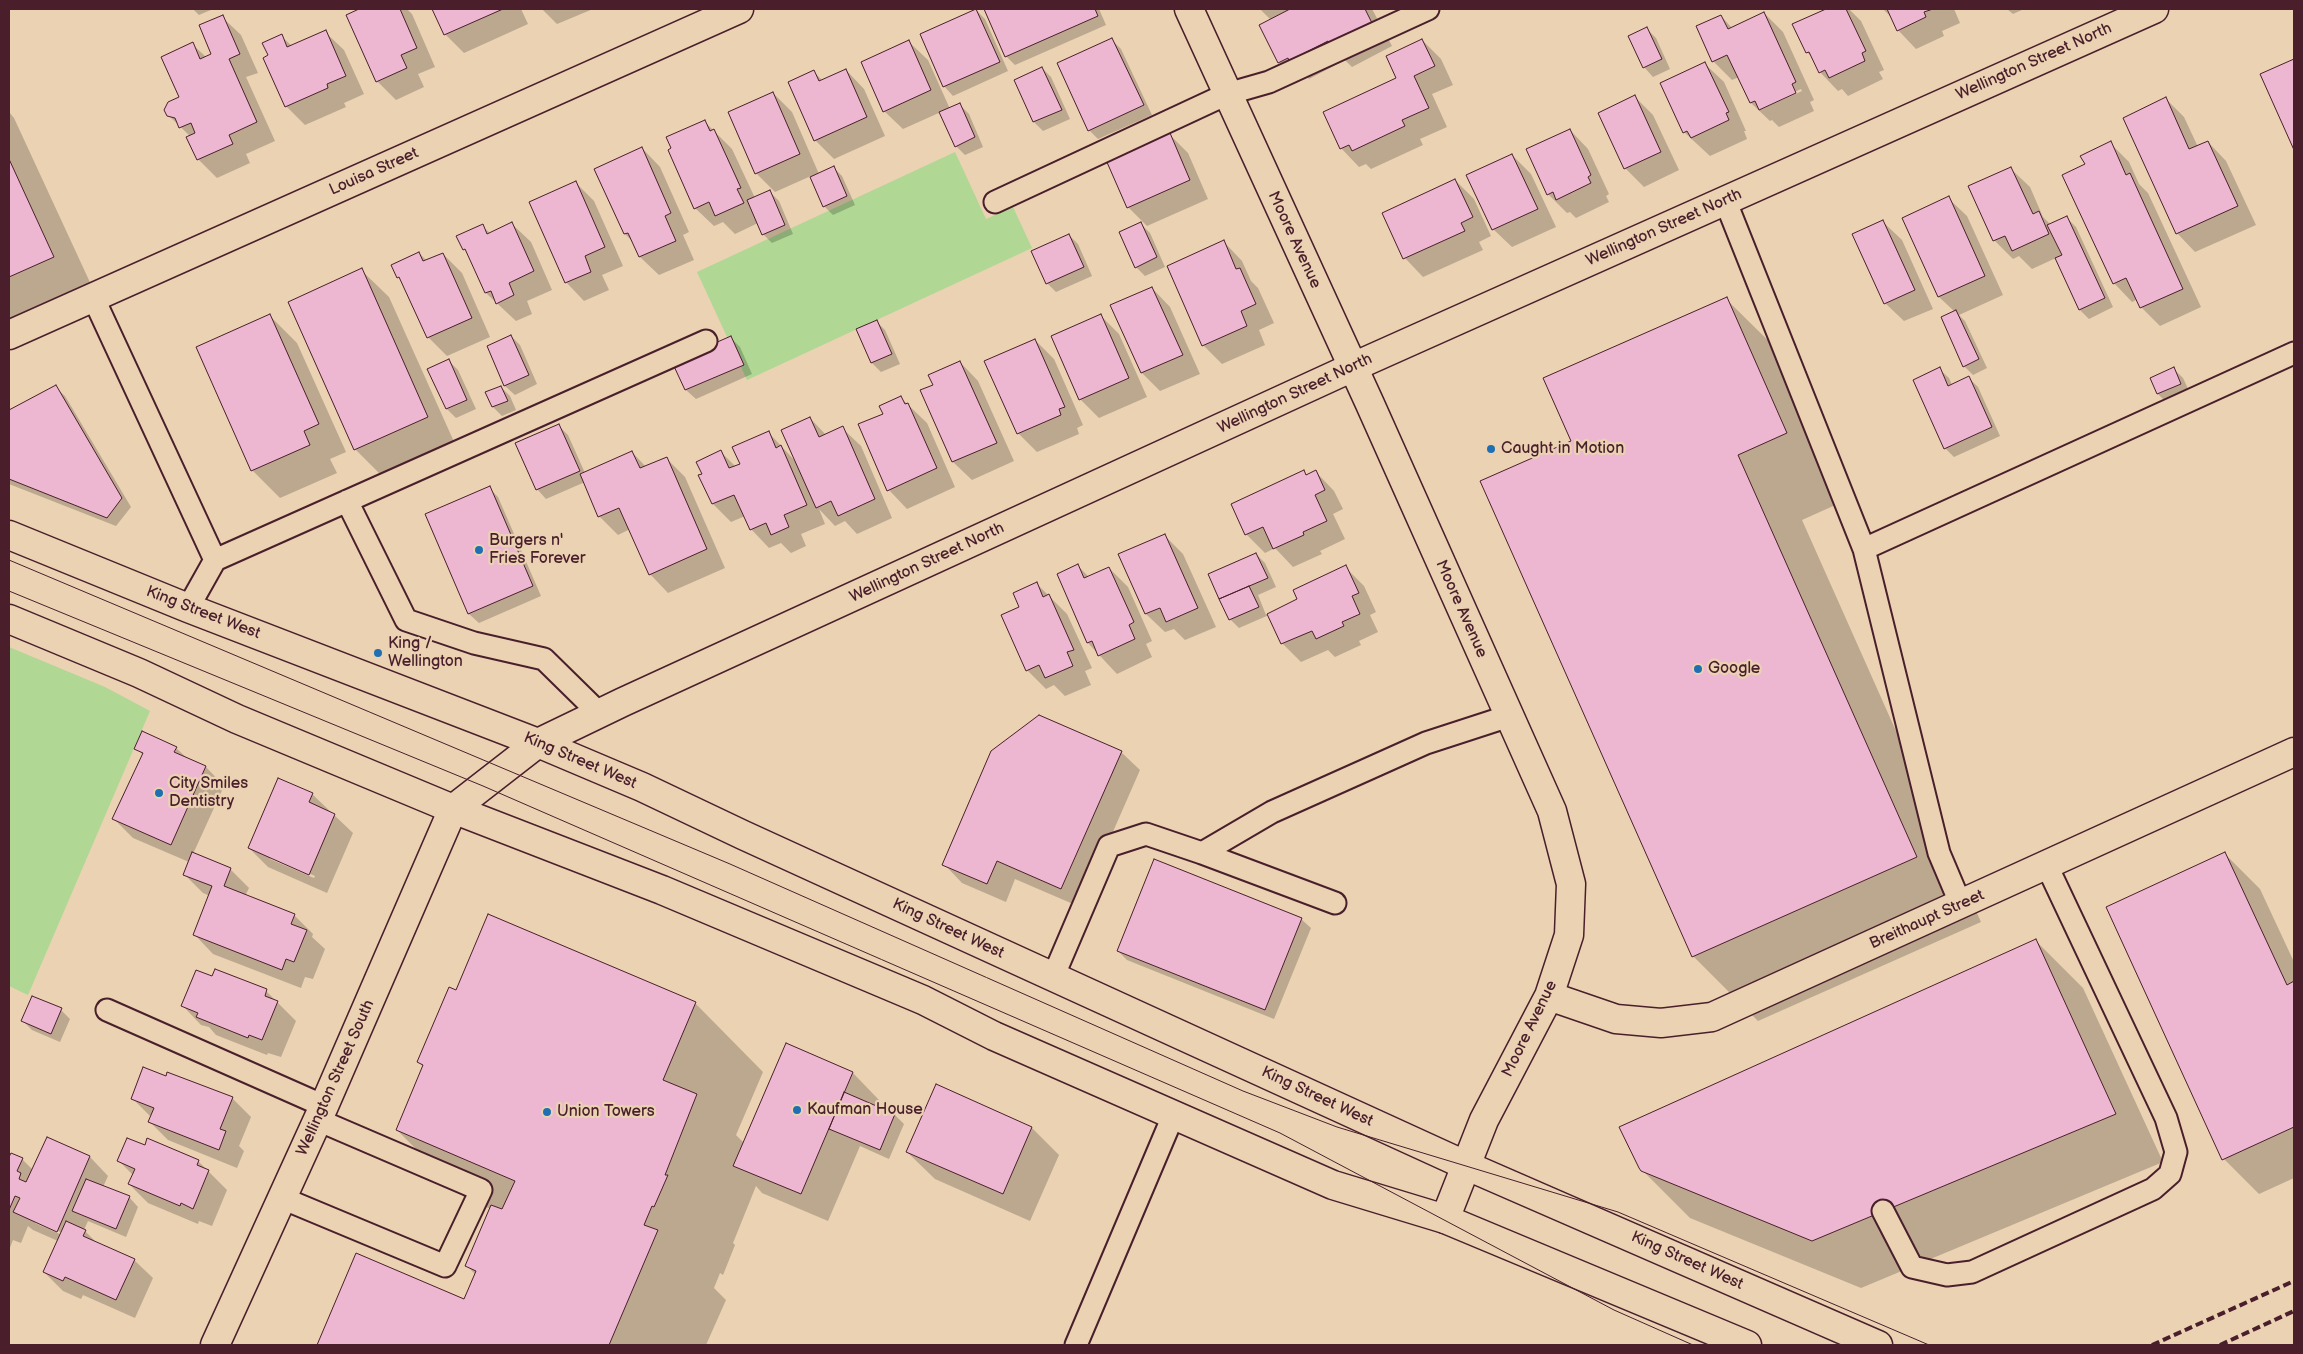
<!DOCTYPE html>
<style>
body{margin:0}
#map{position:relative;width:2303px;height:1354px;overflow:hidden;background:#ead2b3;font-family:"Balsamiq Sans",sans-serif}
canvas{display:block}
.frame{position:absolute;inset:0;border:10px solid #4a1f2b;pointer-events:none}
</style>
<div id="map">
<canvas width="2303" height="1354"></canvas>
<div class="frame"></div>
</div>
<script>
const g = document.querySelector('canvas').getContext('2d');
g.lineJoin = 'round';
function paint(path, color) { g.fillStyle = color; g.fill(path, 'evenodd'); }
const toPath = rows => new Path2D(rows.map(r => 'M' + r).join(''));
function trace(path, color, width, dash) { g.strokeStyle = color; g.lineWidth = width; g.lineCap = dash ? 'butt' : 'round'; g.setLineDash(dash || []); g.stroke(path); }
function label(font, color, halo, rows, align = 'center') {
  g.font = font + ' "Balsamiq Sans",sans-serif'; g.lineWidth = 4.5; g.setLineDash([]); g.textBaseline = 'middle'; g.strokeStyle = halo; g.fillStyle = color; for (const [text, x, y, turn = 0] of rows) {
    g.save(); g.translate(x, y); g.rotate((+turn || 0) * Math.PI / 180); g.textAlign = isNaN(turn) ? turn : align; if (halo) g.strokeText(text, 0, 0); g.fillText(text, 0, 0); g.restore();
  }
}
const green = toPath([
 [955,152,986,219,1013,207,1032,248,747,380,697,272],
 [9,647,105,687,150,711,28,995,9,986]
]);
const shadow = toPath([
 [193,9,213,9,199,15],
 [362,9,407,9,412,14,435,67,418,74,424,87,396,100,377,81,347,15],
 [434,9,521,9,528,24,464,53,445,34],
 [542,9,593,9,557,24],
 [985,9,1099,9,1106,25,1015,65,1006,56],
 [1260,9,1372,9,1392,46,1352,67,1345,60,1309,79,1307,76,1298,81,1279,62,1271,20],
 [1829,9,1849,9,1861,21,1884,70,1879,72,1883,79,1848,96,1842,89,1838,91,1820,72,1814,59,1807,52,1794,25],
 [1883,9,1954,9,1960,23,1942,31,1944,36,1916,49,1898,30,1893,19],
 [2007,9,2024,9,2013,14],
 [976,10,985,19,1008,71,953,96,944,86],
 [1764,13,1783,32,1814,100,1810,102,1814,111,1779,127,1772,120,1770,121,1751,103,1739,77,1732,80,1713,61,1721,16,1732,28],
 [1801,89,1802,91,1762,109,1761,108],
 [222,17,241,35,258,73,246,77,275,141,246,154,250,163,217,178,198,159,190,136,168,115,181,97,192,44,206,57,213,55],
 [1647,29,1656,38,1670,69,1653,77,1644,67],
 [325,32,344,50,364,94,344,103,346,107,305,125,287,107,265,58,270,56,281,36,292,46],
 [1112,40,1121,49,1152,115,1098,139,1089,130],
 [1422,40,1441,59,1453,85,1432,94,1447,127,1420,139,1423,145,1371,169,1366,164,1359,167,1341,148,1398,79],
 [909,42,928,60,950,109,960,105,969,114,983,147,965,155,956,146,941,112,903,129,884,111],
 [2294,60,2294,147,2261,75],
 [1705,64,1724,82,1746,131,1744,131,1747,139,1710,156,1684,132],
 [1042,68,1051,77,1070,119,1043,131,1034,122,1015,80],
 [846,70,864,89,885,136,834,159,815,140,814,72,823,81],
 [773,93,792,112,819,174,833,167,842,176,855,205,833,215,824,206,811,176,775,192,756,173],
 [1635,97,1653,115,1679,170,1644,187,1625,168],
 [2166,99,2184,117,2198,147,2208,142,2226,161,2256,225,2195,252,2177,233],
 [9,112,14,118,100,304,9,346],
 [704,121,732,149,755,198,770,192,779,201,793,234,772,243,763,234,758,223,735,234,723,222,714,226,695,208],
 [1570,130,1588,149,1609,194,1606,196,1609,202,1576,218,1570,212,1567,213,1548,194],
 [1169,134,1188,153,1208,199,1147,226,1128,207],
 [2110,143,2129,162,2139,184,2148,193,2201,307,2160,326,2141,307,2138,299,2132,302,2114,283,2086,165],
 [642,148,660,167,689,232,683,235,694,260,659,275,640,257,633,242,625,234],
 [1512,155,1531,174,1556,227,1512,247,1493,229],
 [2011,169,2030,187,2043,217,2051,225,2067,218,2076,227,2113,307,2089,319,2080,310,2056,258,2032,269,2019,256,2013,259,1994,240],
 [1455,180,1474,199,1491,236,1479,242,1483,250,1423,277,1405,258],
 [575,182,594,201,623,266,602,275,609,290,584,301,566,282],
 [1948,198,1967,216,2003,295,1959,315,1965,321,1987,368,1973,375,1964,366,1955,312,1939,297,1903,219],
 [1883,222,1902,240,1933,309,1904,321,1885,303],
 [512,224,531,242,552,290,527,301,532,314,516,321,486,293,469,254,464,249,482,226,490,233],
 [1141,224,1150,233,1165,267,1145,276,1136,267],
 [1069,235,1078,244,1092,276,1056,292,1047,283],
 [1224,242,1242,261,1251,281,1258,288,1274,323,1259,330,1265,345,1222,364,1203,345],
 [419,253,427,261,443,254,462,273,490,337,447,356,428,337,402,281,398,277],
 [361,270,389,297,455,444,383,477,355,449],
 [1152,288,1170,307,1200,374,1160,391,1142,373],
 [1726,299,1792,364,1851,498,1802,520,1981,922,1758,1021,1693,956,1573,441],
 [269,315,297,343,346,452,330,459,337,473,280,498,252,470,197,348],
 [1100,315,1119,334,1147,397,1099,418,1080,399],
 [876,321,885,330,900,364,881,372,872,363,858,330],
 [511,336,520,345,537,384,515,395,505,386,488,347],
 [731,338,740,347,752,374,696,399,686,390,674,363],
 [1035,340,1054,359,1083,425,1077,428,1079,434,1037,452,1019,434,986,362],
 [449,361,458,370,476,409,456,418,447,409],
 [960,362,978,381,1014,461,972,480,953,462,922,391,935,386],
 [1939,369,1949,378,1952,385,1969,378,1978,387,2000,436,1954,457,1945,448],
 [2174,369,2183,378,2190,393,2167,403,2158,394,2151,379],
 [55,387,65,396,131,507,116,526,9,484,9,412],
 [501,387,510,396,516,410,502,416,493,407],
 [901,398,927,423,955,487,907,509,889,490],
 [810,418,826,435,842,428,861,446,892,518,857,534,845,521,835,526,819,509,825,524,801,534,806,546,791,553,781,543,769,548,751,529,745,516,731,522,713,504,703,475,721,452,736,467,741,464,769,433,797,463],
 [559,426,568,435,585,473,632,452,646,467,666,458,685,477,725,568,668,593,650,574,630,529,618,535,599,516,585,482,546,499,537,489],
 [1303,472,1307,476,1316,472,1334,491,1343,509,1333,514,1345,539,1320,551,1322,554,1293,567,1275,548,1265,553,1246,534],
 [489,488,498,497,541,596,479,623,469,614,427,515],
 [1164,535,1183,554,1216,627,1185,640,1174,629,1165,632,1146,614],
 [1256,554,1265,563,1276,587,1258,595,1266,615,1299,600,1345,567,1364,586,1376,612,1370,615,1378,632,1359,641,1361,645,1335,657,1328,650,1301,662,1282,643,1269,615,1239,628,1230,619],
 [1078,566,1089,577,1109,568,1128,587,1152,641,1146,644,1152,657,1117,674,1088,643,1058,574],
 [1037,584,1067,614,1092,668,1085,671,1091,685,1065,696,1054,685,1046,689,1027,670,1021,607],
 [136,748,176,748,188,759,206,767,224,786,193,854,230,869,249,888,245,896,294,915,313,934,312,937,325,949,313,979,305,977,301,988,213,954,195,935,210,896,203,893,184,874,189,862,133,838,114,819,143,755],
 [1121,752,1140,770,1080,907,1015,879,1006,902,962,883,944,864],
 [312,794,353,833,327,893,268,867,249,848],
 [270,857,315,876,314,878,270,859],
 [2225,854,2260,889,2294,962,2294,1178,2259,1194,2224,1159],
 [1301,919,1311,928,1274,1019,1127,960,1118,951],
 [2035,940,2083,988,2163,1162,1861,1288,1690,1218,1642,1170],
 [213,978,266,991,296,1021,281,1057,268,1053,267,1055,216,1035,209,1027,201,1025,183,1006],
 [456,992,695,1003,763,1072,736,1135,744,1143,786,1045,853,1073,880,1101,877,1107,895,1115,904,1124,889,1159,860,1146,828,1221,762,1193,756,1186,733,1243,735,1245,723,1275,720,1273,714,1288,726,1300,706,1345,318,1345,357,1255,465,1300,476,1275,466,1265,491,1209,465,1198,397,1130,424,1067,418,1062],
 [33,997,61,1010,70,1019,60,1042,32,1030,23,1021],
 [167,1077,232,1098,251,1117,239,1146,244,1151,237,1168,168,1140,149,1121,151,1117,132,1098],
 [1032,1128,1059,1155,1030,1221,935,1179,907,1152],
 [47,1138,90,1157,108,1176,103,1187,129,1197,138,1207,126,1237,88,1221,84,1230,98,1244,134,1260,153,1278,135,1318,83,1295,81,1299,63,1291,44,1272,58,1241,33,1230,28,1226,21,1243,13,1240,9,1250,9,1160,11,1155,22,1159,33,1170],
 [35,1221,63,1233,62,1235,35,1223],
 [145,1146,198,1161,227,1190,212,1226,199,1221,198,1224,148,1203,129,1184,133,1175,119,1161]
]);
const building = toPath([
 [359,9,400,9,417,48,401,55,407,68,376,82,346,15,359,9],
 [432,9,503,9,444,35,432,9],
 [976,9,1000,62,943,87,920,34,976,9],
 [984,9,1095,9,1098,16,1005,57,984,9],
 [1290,9,1365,9,1374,27,1332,49,1328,41,1289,61,1288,58,1278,63,1259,25,1290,9],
 [1826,9,1846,9,1866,51,1862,53,1865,61,1829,78,1825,70,1819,73,1809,52,1806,53,1792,24,1826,9],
 [1887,9,1933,9,1924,12,1926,17,1897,31,1887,9],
 [1764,12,1796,82,1792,84,1796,93,1759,110,1755,101,1750,103,1727,55,1712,62,1696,26,1721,15,1728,29,1764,12],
 [223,15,240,54,229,59,257,122,229,135,233,144,197,160,186,137,195,133,191,123,179,128,175,118,167,116,164,110,168,102,179,97,161,57,193,42,200,59,211,54,199,25,223,15],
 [1647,27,1662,59,1643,68,1628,36,1647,27],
 [326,30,346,76,327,84,328,88,285,107,263,58,268,55,262,43,282,34,287,47,326,30],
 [1112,38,1144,105,1088,131,1057,63,1112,38],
 [1422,39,1435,66,1414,76,1429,108,1402,120,1405,126,1352,151,1349,145,1340,149,1323,112,1396,78,1386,56,1422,39],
 [909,40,931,90,883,112,861,62,909,40],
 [2294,59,2294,150,2260,74,2294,59],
 [1705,62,1729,112,1726,113,1729,120,1691,138,1687,131,1683,133,1660,83,1705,62],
 [1042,67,1062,110,1033,122,1014,80,1042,67],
 [846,69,867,117,814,141,788,82,814,70,819,81,846,69],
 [773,92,800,154,755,174,728,112,773,92],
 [1635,95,1661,152,1624,169,1598,113,1635,95],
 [2166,97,2189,149,2208,141,2238,206,2176,234,2123,118,2166,97],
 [960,103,975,137,955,147,939,112,960,103],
 [705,120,710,131,714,129,741,188,737,189,744,203,715,216,709,202,694,209,668,150,671,148,666,137,705,120],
 [1570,129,1591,175,1588,177,1591,183,1556,200,1553,192,1547,195,1526,149,1570,129],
 [1170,133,1190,180,1127,208,1106,160,1170,133],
 [2111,141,2126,175,2130,173,2183,289,2140,308,2126,278,2113,284,2062,175,2085,164,2080,156,2111,141],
 [642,147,671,213,665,216,676,241,639,257,628,233,624,234,594,169,642,147],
 [1512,154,1538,209,1492,230,1466,175,1512,154],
 [9,159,54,257,9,277,9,159],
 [834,166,847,196,823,207,810,177,834,166],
 [2011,167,2033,214,2039,211,2049,234,2012,251,2005,236,1993,241,1968,186,2011,167],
 [1455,179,1473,217,1461,223,1465,231,1403,259,1382,213,1455,179],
 [576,181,605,247,585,256,591,272,565,283,529,202,576,181],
 [770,190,785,225,762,235,747,200,770,190],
 [1949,196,1985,276,1938,297,1902,218,1949,196],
 [2067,216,2105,298,2079,310,2055,258,2062,255,2047,225,2067,216],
 [1883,220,1915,290,1884,304,1852,234,1883,220],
 [512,222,534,271,509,283,514,295,496,304,491,291,485,293,465,249,463,250,456,236,483,224,487,234,512,222],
 [1141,222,1157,257,1135,268,1119,232,1141,222],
 [1069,234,1084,267,1046,284,1031,251,1069,234],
 [1224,240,1236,269,1240,268,1256,304,1241,311,1247,326,1202,346,1167,266,1224,240],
 [419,252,423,261,443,253,472,318,427,338,399,277,397,278,391,265,419,252],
 [362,268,428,417,354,450,288,302,362,268],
 [1152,287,1183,355,1141,373,1110,305,1152,287],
 [1727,297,1787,433,1738,455,1917,857,1692,957,1480,481,1571,441,1543,378,1727,297],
 [1956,310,1979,359,1963,367,1941,317,1956,310],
 [270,314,319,424,304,431,310,445,251,471,196,347,270,314],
 [1101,314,1129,378,1079,400,1051,336,1101,314],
 [877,320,892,354,871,363,856,329,877,320],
 [511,335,529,375,504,386,487,346,511,335],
 [731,336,744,365,685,390,672,362,731,336],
 [1035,339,1065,407,1059,409,1061,415,1017,434,984,361,1035,339],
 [449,359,467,400,446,409,427,369,449,359],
 [960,361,997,443,952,462,920,390,933,385,928,375,960,361],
 [1940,367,1948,386,1969,376,1992,427,1944,449,1913,380,1940,367],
 [2174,367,2181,384,2157,394,2150,378,2174,367],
 [56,385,122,498,107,518,9,479,9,410,56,385],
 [501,386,508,401,492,407,485,392,501,386],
 [901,396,905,404,908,403,937,468,887,491,858,424,883,414,879,406,901,396],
 [810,417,819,437,843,426,875,499,838,516,831,501,816,508,781,430,810,417],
 [559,424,580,471,536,490,515,443,559,424],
 [769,431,776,448,781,445,807,505,784,515,789,527,771,535,766,523,750,530,734,495,712,504,698,475,702,474,696,462,721,450,729,468,740,464,732,447,769,431],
 [632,451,640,468,667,457,707,549,649,575,619,508,598,517,580,474,632,451],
 [1304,470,1306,475,1316,470,1325,490,1315,495,1327,521,1303,532,1304,535,1273,549,1263,527,1245,535,1231,504,1304,470],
 [490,486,533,586,468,614,425,514,490,486],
 [1165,534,1198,608,1166,622,1160,608,1145,614,1118,554,1165,534],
 [1256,553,1268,578,1219,599,1208,574,1256,553],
 [1078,564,1084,578,1109,567,1134,622,1129,625,1135,639,1098,656,1092,641,1087,643,1057,574,1078,564],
 [1346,565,1359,593,1352,596,1360,614,1342,622,1344,626,1316,639,1312,631,1281,644,1267,614,1297,599,1293,590,1346,565],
 [1037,582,1043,597,1049,594,1074,650,1067,652,1073,666,1045,678,1039,665,1026,671,1001,615,1019,607,1013,593,1037,582],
 [1249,586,1259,607,1229,620,1219,599,1249,586],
 [1039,715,1122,751,1061,889,997,861,987,884,942,865,991,751,1039,715],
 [142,731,177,747,174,752,206,766,171,845,112,819,143,753,134,749,142,731],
 [278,778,313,793,309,802,335,814,309,875,248,848,278,778],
 [192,852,231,868,224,886,295,914,291,924,307,930,294,962,286,959,282,970,193,935,212,886,183,875,192,852],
 [2225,852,2287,985,2294,981,2294,1127,2222,1160,2106,907,2225,852],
 [1154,859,1302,918,1265,1010,1117,951,1154,859],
 [488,914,696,1002,663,1080,697,1094,665,1175,668,1175,654,1207,652,1206,644,1225,658,1230,609,1345,317,1345,356,1253,464,1299,476,1271,465,1266,491,1205,502,1209,515,1181,396,1130,423,1065,417,1062,449,987,456,990,488,914],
 [2036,939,2116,1114,1812,1241,1641,1171,1639,1168,1619,1127,2036,939],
 [215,969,267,989,265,996,278,1001,262,1040,249,1035,248,1038,196,1017,198,1013,181,1006,196,970,212,976,215,969],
 [32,996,62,1008,51,1034,21,1021,32,996],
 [786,1043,853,1072,801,1194,733,1166,786,1043],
 [143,1067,166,1076,167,1072,233,1097,220,1129,226,1131,219,1150,148,1122,154,1108,131,1099,143,1067],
 [936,1084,1032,1127,1003,1194,906,1152,936,1084],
 [844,1092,895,1114,880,1150,829,1129,844,1092],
 [47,1137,90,1156,57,1232,13,1212,20,1198,15,1196,9,1210,9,1157,11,1153,23,1158,17,1171,21,1173,19,1179,26,1182,47,1137],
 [127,1138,145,1145,147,1138,199,1160,197,1165,209,1170,193,1209,181,1203,180,1206,128,1184,135,1169,117,1161,127,1138],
 [86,1179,130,1196,116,1229,72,1211,86,1179],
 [66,1221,86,1230,83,1236,135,1259,116,1300,65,1277,63,1281,43,1272,66,1221]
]);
const service = toPath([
 [1725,200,1864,549,1939,853,1961,905],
 [995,202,1227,94,1269,82,1428,9],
 [93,297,215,560],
 [347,501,406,620,474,643,544,659,600,714],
 [1864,549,2294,353],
 [188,608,215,560,706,341],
 [1202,853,1335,903],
 [1053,977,1109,846,1146,834,1202,853,1272,812,1377,765,1426,743,1509,716],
 [107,1010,324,1106],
 [282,1198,445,1266,481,1190,318,1120],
 [1883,1211,1912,1267,1947,1275,1972,1272,2153,1189,2170,1174,2176,1152,2166,1118,2047,866],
 [1076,1345,1173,1116]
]);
const minor = toPath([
 [1189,9,1370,404,1552,811,1571,884,1569,935,1549,996,1484,1120,1445,1219],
 [9,335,739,9],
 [1549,996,1616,1019,1661,1023,1712,1017,2294,752],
 [215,1345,324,1106,453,809]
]);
const tertiary = toPath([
 [453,809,538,743,623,702,1353,367,2154,9]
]);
const secondary = toPath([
 [9,535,188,608,538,743,642,787,743,835,1465,1165,1878,1345],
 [9,619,139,673,237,719,453,809,662,890,923,1000,994,1036,1333,1185,1445,1219,1747,1345]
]);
const tram = toPath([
 [9,560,730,864,1243,1091,1337,1127,1618,1212,1929,1345],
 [9,591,483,786,1280,1133,1614,1310,1693,1345]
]);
const rail = toPath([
 [2152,1345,2294,1281],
 [2220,1345,2294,1311]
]);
const markers = [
 [1491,449,5,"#1f6fb2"],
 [479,550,5,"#1f6fb2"],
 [378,653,5,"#1f6fb2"],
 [1698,669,5,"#1f6fb2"],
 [159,793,5,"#1f6fb2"],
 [797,1110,5,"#1f6fb2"],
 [547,1112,5,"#1f6fb2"]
];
const streetNames = [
 ["Wellington Street North",2034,62,-24],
 ["Louisa Street",374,172,-24],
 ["Wellington Street North",1664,228,-24],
 ["Moore Avenue",1294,240,65],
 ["Wellington Street North",1295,394,-25],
 ["Wellington Street North",927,563,-25],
 ["Moore Avenue",1461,609,66],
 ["King Street West",203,613,21],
 ["King Street West",580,761,23],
 ["Breithaupt Street",1927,920,-24],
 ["King Street West",948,929,25],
 ["Moore Avenue",1530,1029,-64],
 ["Wellington Street South",336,1078,-66],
 ["King Street West",1317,1097,25],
 ["King Street West",1687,1261,24]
];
const poiNames = [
 ["Caught in Motion",1501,449],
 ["Burgers n'",489,541],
 ["Fries Forever",489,559],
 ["King /",388,644],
 ["Wellington",388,662],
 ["Google",1708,669],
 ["City Smiles",169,784],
 ["Dentistry",169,802],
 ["Kaufman House",807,1110],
 ["Union Towers",557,1112]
];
paint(green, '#b0d793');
paint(shadow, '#0003');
paint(building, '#edb7d1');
trace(building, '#4a1f2b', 1);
trace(service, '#4a1f2b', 25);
trace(minor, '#4a1f2b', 31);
trace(tertiary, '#4a1f2b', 31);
trace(secondary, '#4a1f2b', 31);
trace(service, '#ead2b3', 21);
trace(minor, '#ead2b3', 28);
trace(tertiary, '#ead2b3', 28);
trace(secondary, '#ead2b3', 28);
trace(tram, '#4a1f2b', 1);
trace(rail, '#4a1f2b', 4, [8, 4]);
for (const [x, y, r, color] of markers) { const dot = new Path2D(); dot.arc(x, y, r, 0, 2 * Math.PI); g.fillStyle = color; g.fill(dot); trace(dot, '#ead2b3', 2); }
label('16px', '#4a1f2b', '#ead2b3', streetNames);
label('16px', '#4a1f2b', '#ead2b3', poiNames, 'left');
</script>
